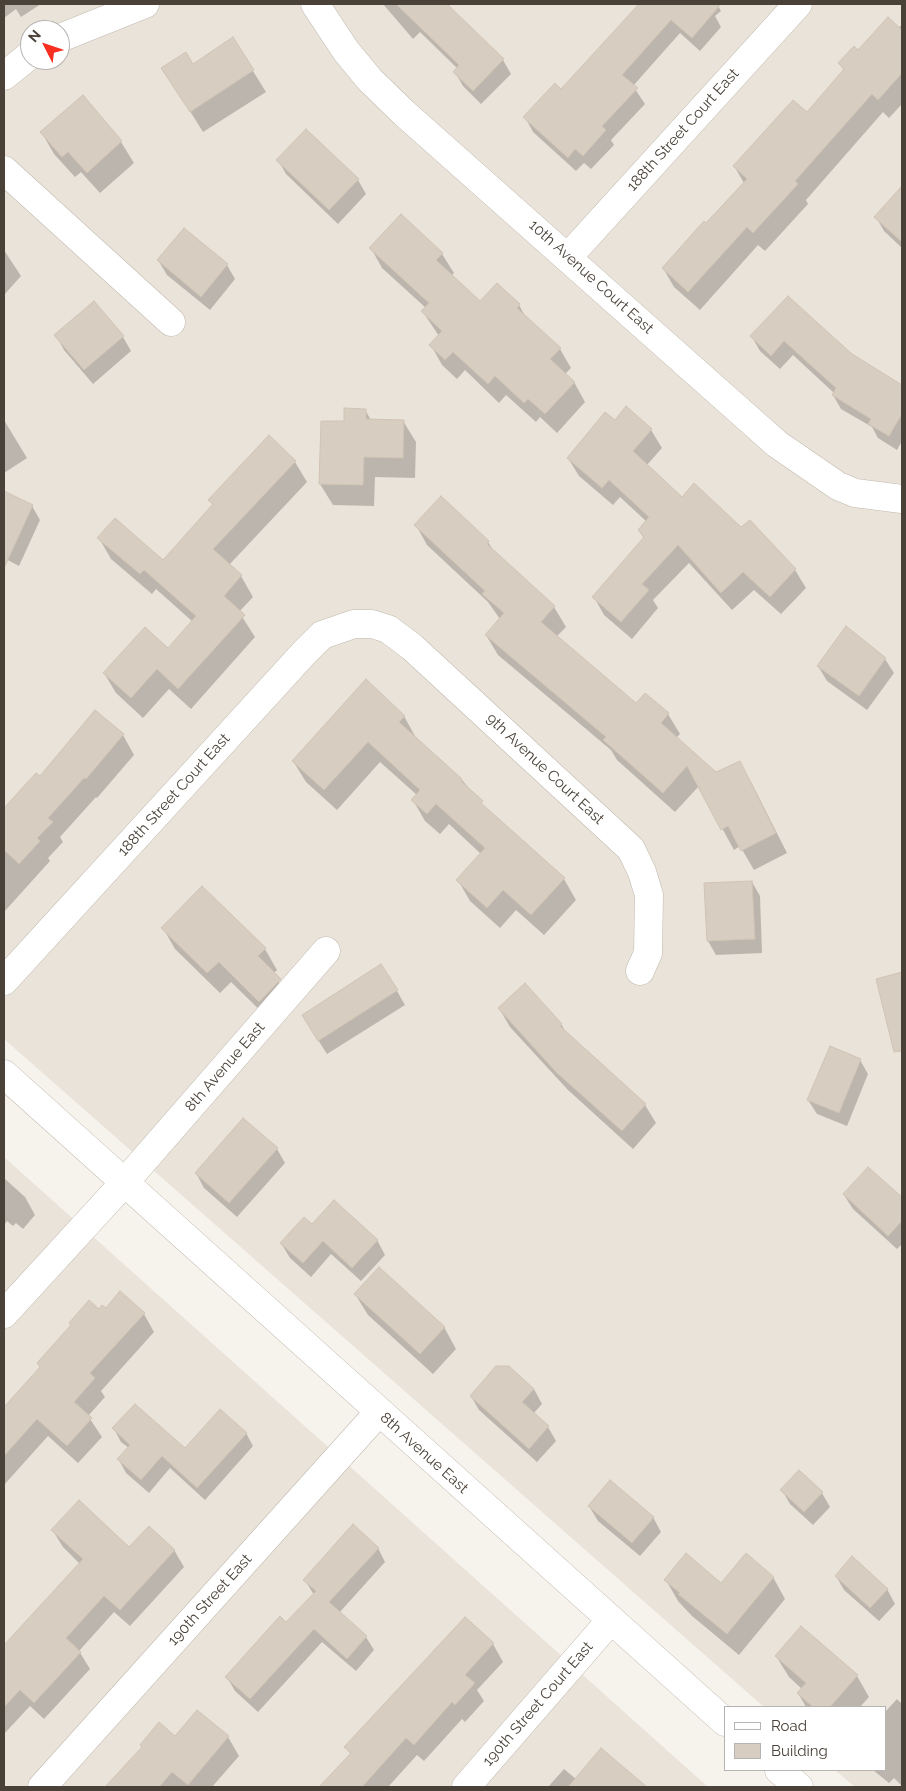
<!DOCTYPE html>
<style>
body{margin:0}
#map{position:relative;width:906px;height:1791px;overflow:hidden;background:#f6f2ec;font-family:Raleway,sans-serif}
canvas{display:block}
.frame{position:absolute;inset:0;border:5px solid #4a4239;pointer-events:none}
.legend{position:absolute;left:724px;top:1706px;width:162px;height:65px;box-sizing:border-box;background:#fff;border:1px solid #b7b3b0;margin:0;padding:6px 9px;list-style:none;font-size:15px;color:#4a4239}
.legend li{display:flex;align-items:center;gap:10px;height:25px}
.legend b{width:25px;border:1px solid #b7b3b0}
.north{position:absolute;left:20px;top:20px;width:50px;height:50px;box-sizing:border-box;background:#fff;border:1px solid #b7b3b0;border-radius:50%;rotate:311deg;font-size:14px;font-weight:700;line-height:20px;text-align:center;color:#4a4239}
.north::after{content:'';display:block;margin:auto;width:18px;height:22px;background:#f82e21;clip-path:polygon(50% 0,100% 100%,50% 72%,0 100%)}
</style>
<div id="map">
<canvas width="906" height="1791"></canvas>
<div class="frame"></div>
<ul class="legend">
<li><b style="height:6px;background:#fff"></b>Road</li>
<li><b style="height:14px;background:#d7cdc1"></b>Building</li>
</ul>
<div class="north">N</div>
</div>
<script>
const g = document.querySelector('canvas').getContext('2d');
g.lineJoin = 'round';
function paint(path, color) { g.fillStyle = color; g.fill(path, 'evenodd'); }
const toPath = rows => new Path2D(rows.map(r => 'M' + r).join(''));
function trace(path, color, width, dash) { g.strokeStyle = color; g.lineWidth = width; g.lineCap = dash ? 'butt' : 'round'; g.setLineDash(dash || []); g.stroke(path); }
function label(font, color, halo, rows, align = 'center') {
  g.font = font + ' Raleway,sans-serif'; g.lineWidth = 5; g.setLineDash([]); g.textBaseline = 'middle'; g.strokeStyle = halo; g.fillStyle = color; for (const [text, x, y, turn = 0] of rows) {
    g.save(); g.translate(x, y); g.rotate((+turn || 0) * Math.PI / 180); g.textAlign = isNaN(turn) ? turn : align; if (halo) g.strokeText(text, 0, 0); g.fillText(text, 0, 0); g.restore();
  }
}
const residential = toPath([
 [4,4,902,4,902,1787,855,1787,835,1770,885,1770,885,1707,764,1707,4,1039],
 [30,30,60,30,60,60,30,60],
 [4,1157,708,1787,4,1787]
]);
const shadow = toPath([
 [4,4,41,4,21,17,16,9,4,18],
 [383,4,436,4,451,21,503,60,511,74,481,104,463,86,455,72,458,69,420,32,413,39],
 [641,4,717,4,721,11,715,16,721,27,700,51,680,33,633,86,645,104,611,140,614,145,591,169,584,163,576,171,533,132,525,117,561,91],
 [902,25,902,104,889,118,883,112,806,200,808,204,765,251,758,245,700,310,674,287,663,268,744,183,734,166,807,114,844,71,840,64],
 [233,39,266,92,203,132,163,68,193,65],
 [82,96,121,142,134,163,100,193,81,172,75,177,54,154,42,133],
 [278,160,358,180,366,194,338,224,286,174],
 [898,193,902,197,902,248,884,231,876,217],
 [371,248,442,254,454,273,451,276,480,303,519,305,526,318,560,349,571,368,565,374,574,382,585,402,557,433,540,417,536,422,506,395,499,403,465,370,457,379,442,365,431,345,439,336,423,312,426,308,382,268],
 [4,250,21,276,4,295],
 [158,260,227,265,235,279,210,310,167,275],
 [788,297,851,355,902,386,902,441,897,450,878,438,872,427,841,409,833,395,834,393,793,355,780,369,760,351,752,337],
 [94,303,123,337,131,351,93,384,64,350,56,335],
 [365,410,371,420,403,421,416,442,415,478,375,477,374,506,333,505,320,484,345,423],
 [4,420,27,458,4,473],
 [615,422,651,430,662,448,647,465,682,498,741,529,750,521,795,570,806,588,781,614,754,590,732,610,689,563,653,600,658,608,632,639,604,615,594,597,644,539,639,530,647,522,620,497,613,505,579,476,568,458],
 [295,462,307,482,229,565,241,576,253,597,239,612,255,637,191,709,169,689,143,718,116,693,104,673,168,650,193,622,156,589,152,594,111,559,99,538,163,561,213,506,210,500],
 [4,492,32,506,40,520,19,566,4,558],
 [416,525,488,542,494,552,554,607,566,627,556,637,636,705,668,714,680,734,676,738,716,774,751,782,787,853,754,870,740,846,734,850,699,786,675,812,617,760,611,750,498,655,486,635,500,619,488,602,427,545],
 [885,659,894,673,867,710,827,681,818,666],
 [404,716,416,738,462,780,485,808,564,879,576,900,544,935,516,910,500,928,470,901,458,880,481,854,449,824,440,834,425,821,413,800,417,795,380,762,337,810,306,782,293,761],
 [123,735,134,755,97,798,96,797,60,837,63,842,48,858,50,861,4,912,4,810,36,775,40,778],
 [752,882,760,896,762,953,716,955,708,941,705,884],
 [163,928,265,949,277,970,273,974,292,1001,272,1022,231,982,220,993,175,949],
 [902,973,902,1038,897,1039,878,980],
 [397,991,405,1005,327,1054,311,1029],
 [499,1008,561,1024,567,1034,645,1105,656,1123,633,1149,568,1090,510,1027],
 [860,1060,868,1074,847,1126,817,1114,808,1100],
 [277,1149,285,1163,237,1217,204,1188,196,1173],
 [868,1168,902,1199,902,1244,897,1249,853,1209,844,1195],
 [4,1178,25,1197,35,1215,23,1229,16,1223,13,1226,7,1221,4,1225],
 [312,1226,377,1240,385,1255,361,1281,331,1254,311,1277,290,1258,281,1243],
 [355,1294,444,1327,456,1349,433,1374,368,1315],
 [106,1310,144,1314,154,1332,101,1391,105,1397,88,1416,102,1437,78,1463,48,1436,4,1485,4,1409,41,1368,99,1311],
 [534,1389,542,1404,533,1414,548,1427,556,1441,537,1462,479,1410,471,1396],
 [114,1429,185,1450,246,1433,253,1446,205,1500,170,1468,149,1493,126,1473,119,1460,129,1448,121,1442],
 [782,1490,822,1493,830,1507,813,1525,790,1504],
 [589,1506,653,1517,661,1532,640,1556,598,1521],
 [53,1531,130,1548,174,1550,184,1567,130,1626,114,1612,79,1651,90,1669,44,1719,30,1706,4,1734,4,1646,80,1564,63,1547],
 [378,1548,385,1562,339,1613,366,1637,374,1650,356,1671,322,1642,258,1712,235,1691,227,1677,286,1623,314,1595,305,1580],
 [836,1576,887,1589,895,1604,879,1621,844,1590],
 [773,1577,785,1599,739,1655,692,1616,678,1601,666,1580,722,1584],
 [465,1619,493,1644,503,1662,477,1690,484,1701,465,1722,462,1719,424,1761,417,1755,388,1787,321,1787,351,1755,346,1747],
 [776,1656,857,1676,869,1697,860,1707,806,1707,798,1693,802,1689,789,1677],
 [897,1699,902,1704,902,1786,894,1778,889,1783,873,1770,885,1770,885,1712],
 [197,1711,228,1737,239,1756,212,1787,112,1787,110,1783,175,1738],
 [564,1769,576,1779,640,1783,643,1787,548,1787]
]);
const building = toPath([
 [396,4,447,4,504,59,473,91,453,72,459,65,396,4],
 [639,4,721,4,692,38,671,20,622,75,638,88,602,126,606,130,583,156,575,149,568,158,523,117,555,83,561,89,639,4],
 [888,17,902,30,902,73,878,100,872,94,795,181,798,184,753,233,747,227,688,292,662,268,704,221,706,223,747,179,733,166,793,100,807,112,844,69,838,63,854,46,858,50,888,17],
 [233,37,254,70,190,112,161,68,186,52,193,64,233,37],
 [83,95,122,141,87,173,68,152,62,157,40,132,83,95],
 [306,129,359,179,329,210,276,160,306,129],
 [902,186,902,242,874,217,902,186],
 [401,214,443,253,436,260,480,301,497,283,520,304,517,308,561,348,550,359,575,382,545,414,528,399,524,403,495,376,488,384,453,352,445,360,429,345,442,331,421,311,429,303,369,248,401,214],
 [184,228,228,264,201,297,157,260,184,228],
 [788,296,852,354,902,385,902,414,889,436,868,424,871,419,832,395,836,388,784,341,771,356,750,336,788,296],
 [94,301,124,336,84,370,54,335,94,301],
 [626,406,652,429,633,451,682,497,694,483,741,527,750,520,796,569,770,597,743,572,721,593,678,545,642,584,649,590,621,622,592,597,644,537,638,530,649,517,609,480,602,488,567,458,605,412,615,420,626,406],
 [344,408,366,409,366,419,404,420,403,458,364,457,363,485,319,484,321,421,344,421,344,408],
 [269,435,296,461,213,549,242,575,224,596,245,615,178,689,157,669,131,698,103,673,145,627,168,648,196,616,144,570,140,574,97,538,115,518,163,560,213,504,208,500,269,435],
 [4,491,33,505,4,568,4,491],
 [441,496,489,541,487,544,555,606,541,622,636,703,645,693,669,713,661,723,716,772,740,761,776,833,741,851,728,826,721,830,687,766,663,793,603,740,606,737,485,635,504,613,482,594,485,591,414,525,441,496],
 [846,626,886,658,859,696,817,666,846,626],
 [366,679,405,716,399,722,462,779,461,781,483,801,481,803,565,878,531,915,503,890,487,908,456,880,485,848,436,804,427,814,411,800,420,790,368,742,324,790,292,761,366,679],
 [95,710,124,734,86,779,84,778,48,818,53,822,37,838,40,841,19,864,4,850,4,808,36,773,40,776,95,710],
 [752,881,755,939,707,941,704,883,752,881],
 [202,886,266,948,258,956,281,979,259,1002,219,962,207,973,161,928,202,886],
 [381,964,398,990,318,1041,302,1015,381,964],
 [902,972,902,1051,894,1052,876,979,902,972],
 [525,983,562,1024,560,1026,646,1104,622,1131,556,1072,498,1008,525,983],
 [830,1046,861,1059,839,1113,807,1100,830,1046],
 [243,1118,278,1148,229,1203,195,1173,243,1118],
 [868,1167,902,1197,902,1221,888,1236,843,1194,868,1167],
 [334,1200,378,1240,352,1268,323,1241,303,1263,280,1243,304,1217,312,1224,334,1200],
 [379,1267,445,1327,420,1354,354,1294,379,1267],
 [120,1291,145,1313,90,1373,95,1378,74,1402,92,1418,67,1446,37,1419,4,1456,4,1407,40,1367,37,1363,71,1325,69,1323,89,1300,99,1309,102,1305,106,1308,120,1291],
 [496,1366,509,1366,534,1389,522,1402,549,1426,529,1449,470,1396,496,1366],
 [135,1404,185,1448,220,1409,247,1433,197,1488,162,1456,141,1480,117,1459,130,1445,112,1428,135,1404],
 [799,1470,823,1492,804,1512,780,1490,799,1470],
 [610,1480,654,1517,632,1543,588,1506,610,1480],
 [79,1500,129,1547,149,1526,175,1550,120,1610,104,1596,66,1638,81,1652,34,1703,20,1690,4,1707,4,1645,83,1559,51,1530,79,1500],
 [353,1524,379,1548,329,1602,367,1636,347,1659,314,1629,250,1699,225,1677,280,1616,286,1622,316,1591,303,1580,353,1524],
 [686,1553,721,1583,746,1553,774,1577,727,1634,678,1594,680,1593,664,1580,686,1553],
 [852,1556,888,1589,870,1608,835,1576,852,1556],
 [465,1617,494,1643,465,1675,475,1683,455,1705,452,1702,414,1745,406,1738,362,1787,319,1787,351,1753,344,1747,465,1617],
 [801,1626,858,1675,830,1707,813,1707,797,1693,806,1683,775,1656,801,1626],
 [197,1710,229,1736,188,1785,172,1772,159,1787,105,1787,142,1747,140,1745,159,1722,175,1736,197,1710],
 [601,1748,647,1787,568,1787,601,1748]
]);
const minor = toPath([
 [315,4,346,51,370,80,404,113,777,444,838,486,855,493,902,499],
 [60,38,145,4],
 [4,76,30,55],
 [4,170,171,322],
 [568,257,798,4],
 [4,981,304,653,322,635,354,624,372,624,388,629,412,647,631,849,642,872,649,895,648,953,640,971],
 [4,1074,725,1722],
 [4,1314,124,1183,326,951],
 [779,1770,799,1787],
 [42,1787,379,1412],
 [466,1787,610,1621]
]);
const streetNames = [
 ["188th Street Court East",683,130,-48],
 ["10th Avenue Court East",591,277,42],
 ["9th Avenue Court East",545,769,43],
 ["188th Street Court East",174,795,-48],
 ["8th Avenue East",225,1067,-49],
 ["8th Avenue East",424,1453,42],
 ["190th Street East",210,1600,-48],
 ["190th Street Court East",538,1704,-49]
];
paint(residential, '#eae3da');
paint(shadow, '#0003');
paint(building, '#d7cdc1');
trace(building, '#d2c4b4', 1);
trace(minor, '#c1b9ae', 29);
trace(minor, '#fff', 28);
label('15px', '#4a4239', '#fff', streetNames);
</script>
